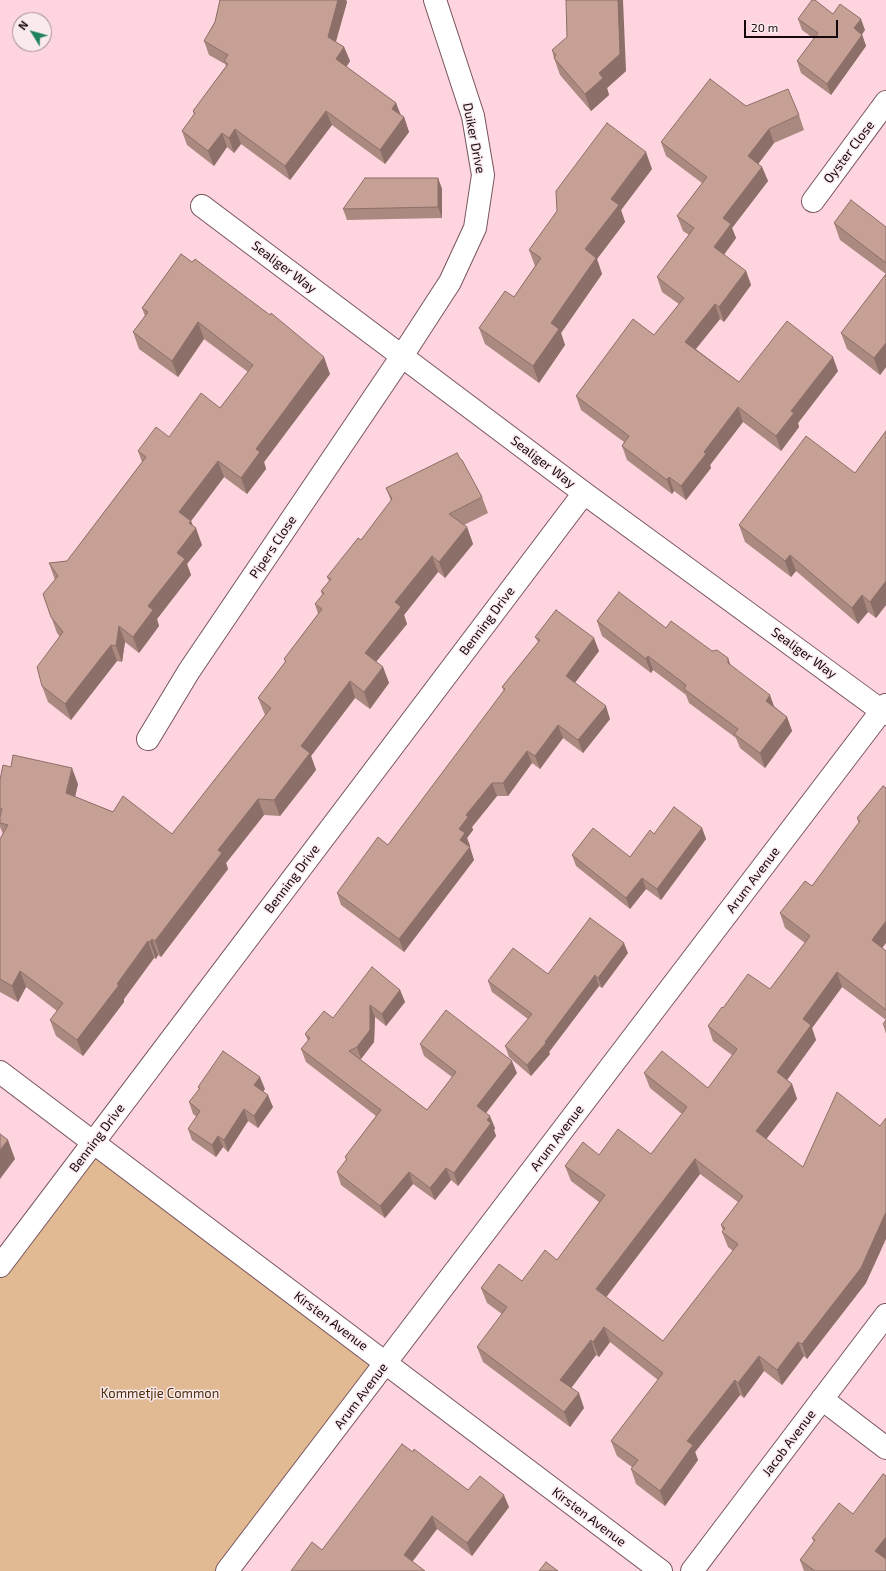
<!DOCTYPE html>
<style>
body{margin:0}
#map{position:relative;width:886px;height:1571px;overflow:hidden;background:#fed4de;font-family:"Exo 2",sans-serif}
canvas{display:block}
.north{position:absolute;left:12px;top:12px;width:40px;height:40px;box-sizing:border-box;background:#fae9ed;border:1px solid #9e8f93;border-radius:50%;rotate:307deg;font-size:11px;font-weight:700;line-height:16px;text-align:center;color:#15080c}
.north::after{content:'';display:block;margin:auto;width:14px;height:18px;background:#1f825c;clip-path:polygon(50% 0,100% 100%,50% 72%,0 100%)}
.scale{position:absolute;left:744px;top:20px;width:94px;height:18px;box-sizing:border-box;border:2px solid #15080c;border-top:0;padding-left:5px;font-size:12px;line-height:14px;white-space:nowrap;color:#15080c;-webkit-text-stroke:3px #fae9ed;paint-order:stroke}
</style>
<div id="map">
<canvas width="886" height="1571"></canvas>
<div class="north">N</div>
<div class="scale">20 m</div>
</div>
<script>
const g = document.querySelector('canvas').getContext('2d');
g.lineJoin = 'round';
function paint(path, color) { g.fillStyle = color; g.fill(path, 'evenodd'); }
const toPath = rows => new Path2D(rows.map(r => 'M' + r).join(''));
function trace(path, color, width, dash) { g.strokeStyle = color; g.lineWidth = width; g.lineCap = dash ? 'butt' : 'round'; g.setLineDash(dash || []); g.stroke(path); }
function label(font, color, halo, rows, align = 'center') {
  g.font = font + ' "Exo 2",sans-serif'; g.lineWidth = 3; g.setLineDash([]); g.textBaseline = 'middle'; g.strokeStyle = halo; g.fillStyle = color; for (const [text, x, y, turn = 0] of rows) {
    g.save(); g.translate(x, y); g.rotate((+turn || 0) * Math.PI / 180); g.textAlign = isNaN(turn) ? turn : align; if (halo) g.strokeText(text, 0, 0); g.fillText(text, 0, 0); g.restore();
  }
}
const green = toPath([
 [94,1142,386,1363,227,1571,0,1571,0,1266]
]);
const minor = toPath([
 [813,201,886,102],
 [202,206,584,493,886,714],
 [148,739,189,671,402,356,450,282,475,228,483,175,473,116,435,0],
 [0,1072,661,1571],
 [0,1266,584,493],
 [822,1399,886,1448],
 [227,1571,886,705],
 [692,1571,886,1315]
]);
const wall = toPath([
 [220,0,346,0,347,2,336,42,344,47,350,61,346,67,396,103,401,115,404,117,409,132,385,164,332,125,290,180,241,144,234,153,227,147,214,166,187,145,182,131,194,115,193,111,226,66,225,64,209,55,204,41,215,22],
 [833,14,865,30,862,34,866,46,831,95,801,73,797,61,814,39,802,30,798,19],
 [552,50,626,71,607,88,609,95,591,111,560,75,554,58],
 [746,106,799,115,804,130,774,143,758,164,762,167,768,181,732,228,736,238,724,255,746,271,751,285,724,322,720,319,696,349,739,382,838,371,798,423,799,427,781,451,743,422,710,465,711,468,686,500,674,491,672,494,627,460,622,446,624,442,581,410,576,396,654,335,679,304,662,292,657,277,689,235,683,231,677,216,702,183,666,156,661,142],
 [652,169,621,210,625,222,597,259,602,274,561,333,565,345,539,383,485,344,479,328,514,297,535,266,529,250],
 [438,178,442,189,442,218,347,220,343,209],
 [834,223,886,227,886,367,880,375,847,349,841,333,886,274,840,240],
 [181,254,330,374,264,462,266,469,247,494,224,477,191,521,202,545,187,564,191,575,157,619,159,626,139,653,125,642,122,662,117,661,71,720,48,702,42,686,60,637,57,633,43,594,55,580,49,563,67,561,142,462,138,451,169,437,220,408,248,372,204,339,178,377,139,349,133,332,145,316,142,308],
 [886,431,886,605,876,618,868,612,858,624,796,571,791,577,745,542,739,525,855,473],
 [386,488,482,497,488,513,464,525,467,527,473,544,445,578,438,572,404,615,407,624,376,662,383,667,389,683,370,709,355,698,311,756,316,770,280,816,264,815,226,863,228,869,161,957,158,955,156,959,154,958,124,999,124,1002,83,1056,56,1036,50,1020,57,1011,26,987,18,1002,0,992,0,839,3,834,0,827,0,780,78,784,75,797,172,834,265,715,258,698,285,662,284,659,318,614,315,604,322,595,321,591,329,581,327,577,361,540,391,501],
 [597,621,666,628,731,666,775,707,787,717,792,731,765,768,740,748,736,738,689,703,686,695,653,670,651,673,602,636],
 [535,637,599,651,575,683,610,719,583,753,563,738,540,769,532,763,508,796,497,796,472,827,473,830,467,838,470,846,469,847,474,860,404,952,341,905,337,893,388,845,504,691,502,687,538,642],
 [883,786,882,948,886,951,886,1034,883,1024,886,1020,842,987,812,1028,816,1040,787,1080,792,1084,797,1099,766,1139,866,1283,807,1359,804,1356,782,1385,764,1371,744,1398,740,1395,695,1452,698,1460,665,1506,636,1484,631,1469,632,1467,617,1456,611,1441,658,1380,610,1342,599,1357,596,1355,571,1388,584,1408,570,1427,483,1362,477,1347,502,1314,487,1303,481,1288,522,1281,557,1260,599,1202,571,1181,565,1166,599,1155,651,1154,682,1114,650,1088,644,1073,708,1088,732,1055,713,1041,708,1026,723,1008,770,989,805,943,785,928,780,913,812,886,859,824,857,818],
 [700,1174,738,1202,721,1225,723,1231,722,1232,728,1247,733,1251,663,1341,606,1297],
 [702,828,706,839,661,900,646,889,630,909,576,866,572,855,630,857,654,834],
 [628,953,602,988,599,986,549,1052,550,1054,531,1076,509,1057,505,1046,528,1019,492,992,488,981,548,974],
 [400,990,405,1002,386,1026,375,1017,374,1042,360,1060,427,1110,452,1077,424,1056,420,1044,517,1073,486,1113,495,1128,494,1130,496,1136,458,1186,451,1180,435,1200,413,1184,385,1218,341,1185,337,1172,346,1160,345,1157,376,1116,306,1062,301,1049,308,1041,305,1034,333,1018],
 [198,1087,265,1089,263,1091,273,1107,258,1128,248,1121,228,1152,223,1147,216,1157,192,1140,188,1129,197,1117,193,1114,189,1102,199,1089],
 [413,1452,468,1490,509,1507,472,1556,437,1529,413,1561,322,1550],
 [812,1538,886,1559,886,1571,804,1571,800,1560,814,1542]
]);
const shadedWall = toPath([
 [338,0,346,0,347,2,333,51,328,37],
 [618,0,623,0,626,71,607,88,609,95,591,111,585,94],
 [861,19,865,30,858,40,854,28],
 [862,35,866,46,831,95,827,84],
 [344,47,350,61,342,74,336,59],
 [396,103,401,117,392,109],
 [326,111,332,125,290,180,285,166],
 [404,117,409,132,385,164,380,150],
 [235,129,241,144,234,153,229,138],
 [769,129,774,143,753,171,748,156],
 [222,133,227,147,214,166,208,151],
 [646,152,652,169,621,210,625,222,597,259,602,274,561,333,565,345,539,383,533,366,551,323,585,249,611,199],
 [762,167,768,181,732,228,736,238,719,261,714,247,723,218],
 [438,178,442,189,442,218,438,207],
 [746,271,751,285,724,322,719,307],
 [715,304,720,319,690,356,685,342],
 [198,322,204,339,178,377,172,361],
 [886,343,886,367,880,375,874,358],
 [324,357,330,374,264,462,266,469,247,494,241,478,256,449],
 [833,357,838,371,798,423,799,427,781,451,776,436,791,411],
 [738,407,743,422,710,465,711,468,686,500,681,486,704,452],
 [218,461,224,477,185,529,179,512],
 [669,477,674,491,672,494,667,480],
 [191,521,194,530,196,528,202,545,187,564,191,575,157,619,159,626,139,653,133,637,148,606,177,553,189,523],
 [467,527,473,544,445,578,439,562],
 [790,555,796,571,791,577,785,561],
 [432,556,438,572,404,615,407,624,370,669,365,653,395,602],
 [886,581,886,605,876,618,870,602],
 [862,595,868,612,858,624,852,608],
 [119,626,125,642,122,662,116,646],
 [594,638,599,651,570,689,566,676],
 [111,645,117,661,71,720,65,704],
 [648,656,653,670,651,673,646,659],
 [728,658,733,672,728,663],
 [383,667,389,683,370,709,364,692],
 [350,681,355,698,311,756,316,770,280,816,274,800,301,746],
 [770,695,775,709,766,701],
 [606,706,610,719,583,753,578,740],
 [787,717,792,731,765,768,760,753],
 [558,725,563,738,540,769,535,756],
 [527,751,532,763,508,796,503,783],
 [72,768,78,784,72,810,66,793],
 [492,783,497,796,472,827,473,830,467,838,470,846,465,853,460,840,459,829,466,815],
 [258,799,264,815,226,863,228,869,161,957,155,941,218,850],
 [702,828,706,839,661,900,657,889],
 [470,847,474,860,404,952,399,939],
 [642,878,646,889,630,909,626,898],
 [886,921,886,943,877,955,872,940],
 [152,939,158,955,156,959,150,942],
 [148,941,154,958,124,999,124,1002,83,1056,77,1040],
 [624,943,628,953,602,988,598,978],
 [20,971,26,987,18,1002,12,986],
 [837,972,842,987,812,1028,816,1040,782,1087,777,1072,803,1019],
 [595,975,599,986,549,1052,550,1054,531,1076,527,1065],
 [400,990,405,1002,386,1026,382,1014],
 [370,1005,375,1017,374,1042,361,1059,357,1047],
 [512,1061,517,1073,482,1118,477,1106],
 [260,1077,265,1089,259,1097,254,1085],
 [792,1084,797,1099,761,1146,756,1131],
 [268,1095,273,1107,258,1128,254,1116],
 [244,1109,248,1121,228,1152,224,1140],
 [490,1116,495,1128,494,1130,496,1136,458,1186,454,1173],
 [218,1136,223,1147,216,1157,212,1145],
 [8,1140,15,1159,0,1179,0,1150],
 [695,1159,700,1174,601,1304,596,1289],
 [446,1168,451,1180,435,1200,430,1188],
 [409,1172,413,1184,385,1218,380,1206],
 [886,1212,886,1239,866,1283,807,1359,802,1344],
 [604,1327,610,1342,599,1357,593,1342],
 [591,1340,596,1355,566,1395,560,1380],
 [798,1342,804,1356,782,1385,777,1370],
 [759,1356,764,1371,744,1398,738,1383],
 [735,1380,740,1395,695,1452,698,1460,665,1506,660,1491,687,1441],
 [579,1393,584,1408,570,1427,564,1412],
 [504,1495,509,1507,472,1556,467,1543],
 [432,1516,437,1529,408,1567,404,1555],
 [886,1537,886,1558,880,1566,875,1551]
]);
const building = toPath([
 [220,0,338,0,328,37,344,47,336,59,396,103,392,109,404,117,380,150,326,111,285,166,235,129,229,138,222,133,208,151,182,131,195,113,193,111,228,64,224,61,228,55,204,41,215,22,220,0],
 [566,0,618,0,620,54,599,73,603,78,585,94,554,58,556,55,552,50,567,37,566,0],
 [812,0,815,0,833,14,840,4,861,19,854,28,862,35,827,84,797,61,818,33,798,19,812,0],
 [710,79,746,106,788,89,799,115,769,129,748,156,762,167,723,218,731,224,714,247,746,271,719,307,715,304,685,342,739,382,787,321,833,357,791,411,794,413,776,436,738,407,704,452,706,454,681,486,669,477,667,480,622,446,629,436,576,396,633,319,654,335,684,298,657,277,694,228,677,216,707,177,661,142,710,79],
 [607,123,646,152,611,199,619,205,585,249,596,258,551,323,559,329,533,366,479,328,505,291,514,297,541,258,529,250,557,211,556,191,607,123],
 [365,178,438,178,438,207,343,209,365,178],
 [851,200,886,227,886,263,834,223,851,200],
 [181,254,192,262,195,259,270,315,271,313,324,357,256,449,260,452,241,478,218,461,179,512,191,521,189,523,196,528,177,553,185,559,148,606,153,610,133,637,119,626,116,646,111,645,65,704,42,686,37,667,63,632,51,617,43,594,58,576,49,563,67,561,146,457,138,451,156,427,169,437,201,393,220,408,253,365,198,322,172,361,133,332,148,312,142,308,181,254],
 [886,274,886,343,874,358,841,333,886,274],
 [886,431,886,581,870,602,862,595,852,608,790,555,785,561,739,525,806,436,855,473,886,431],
 [457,453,461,460,462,460,482,497,449,514,467,527,439,562,432,556,395,602,401,607,365,653,383,667,364,692,350,681,301,746,310,753,274,800,258,799,218,850,222,853,155,941,152,939,150,942,148,941,117,984,119,985,77,1040,50,1020,63,1003,20,971,12,986,0,979,0,839,8,825,0,823,0,817,2,809,0,808,0,780,3,765,11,767,13,755,72,768,66,793,113,812,123,796,172,834,271,708,258,698,286,661,284,659,322,609,315,604,324,593,321,591,331,579,327,577,358,538,361,540,392,499,386,488,457,453],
 [619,592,666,628,671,621,712,651,717,650,728,658,728,663,770,695,766,701,787,717,760,753,734,734,738,729,684,689,686,685,648,656,646,659,597,621,619,592],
 [556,610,594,638,566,676,606,706,578,740,558,725,535,756,527,751,503,783,492,783,466,815,468,817,459,829,465,833,460,840,470,847,399,939,337,893,378,837,388,845,505,689,502,687,540,640,535,637,556,610],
 [883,786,886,788,886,921,872,940,886,951,886,1010,837,972,803,1019,811,1025,777,1072,792,1084,756,1131,803,1167,837,1092,880,1126,886,1118,886,1212,861,1268,802,1344,798,1342,777,1370,759,1356,738,1383,735,1380,687,1441,693,1445,660,1491,631,1469,638,1460,611,1441,663,1373,604,1327,593,1342,591,1340,560,1380,579,1393,564,1412,477,1347,507,1307,481,1288,499,1264,522,1281,545,1250,557,1260,605,1195,565,1166,583,1142,599,1155,618,1129,651,1154,687,1107,644,1073,662,1051,708,1088,737,1049,708,1026,722,1007,723,1008,748,974,770,989,810,936,780,913,805,881,812,886,860,821,857,818,883,786],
 [695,1159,743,1196,721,1225,725,1228,722,1232,738,1244,663,1341,596,1289,695,1159],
 [674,807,702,828,657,889,642,878,626,898,572,855,593,828,630,857,650,830,654,834,674,807],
 [590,918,624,943,598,978,595,975,545,1042,546,1043,527,1065,505,1046,532,1014,488,981,513,948,548,974,590,918],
 [372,967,400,990,382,1014,370,1005,370,1030,357,1047,349,1051,427,1110,456,1072,420,1044,446,1010,512,1061,477,1106,490,1116,487,1120,491,1123,454,1173,446,1168,430,1188,409,1172,380,1206,337,1172,347,1159,345,1157,381,1110,301,1049,310,1038,305,1034,324,1011,333,1018,372,967],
 [886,1020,886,1027,883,1024,886,1020],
 [223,1051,260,1077,254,1085,268,1095,254,1116,244,1109,224,1140,218,1136,212,1145,188,1129,200,1111,189,1102,200,1088,198,1087,223,1051],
 [0,1134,8,1140,0,1150,0,1134],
 [402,1444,413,1452,414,1449,468,1490,480,1476,504,1495,467,1543,432,1516,404,1555,425,1571,291,1571,312,1542,322,1550,402,1444],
 [883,1474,886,1476,886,1537,875,1551,886,1559,886,1571,815,1571,800,1560,815,1540,812,1538,839,1503,853,1514,883,1474],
 [546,1562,558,1571,539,1571,546,1562]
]);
const streetNames = [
 ["Duiker Drive",474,138,79],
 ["Oyster Close",849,152,-53],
 ["Sealiger Way",284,267,37],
 ["Sealiger Way",543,462,37],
 ["Pipers Close",273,547,-56],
 ["Benning Drive",487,621,-53],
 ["Sealiger Way",804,653,36],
 ["Benning Drive",292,879,-53],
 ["Arum Avenue",753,880,-53],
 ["Benning Drive",97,1138,-53],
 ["Arum Avenue",557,1138,-53],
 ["Kirsten Avenue",331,1321,37],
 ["Arum Avenue",361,1396,-53],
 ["Jacob Avenue",789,1443,-53],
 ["Kirsten Avenue",589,1517,37]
];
const parkNames = [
 ["Kommetjie Common",160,1394]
];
paint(green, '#e1b992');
trace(minor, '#77545d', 24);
trace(minor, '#fff', 22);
paint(wall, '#aa8980');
paint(shadedWall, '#8b6f68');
paint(building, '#c69f95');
trace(building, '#8b6f68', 1);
label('13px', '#15080c', '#fae9ed', streetNames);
label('13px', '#4b2d08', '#fae9ed', parkNames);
</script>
